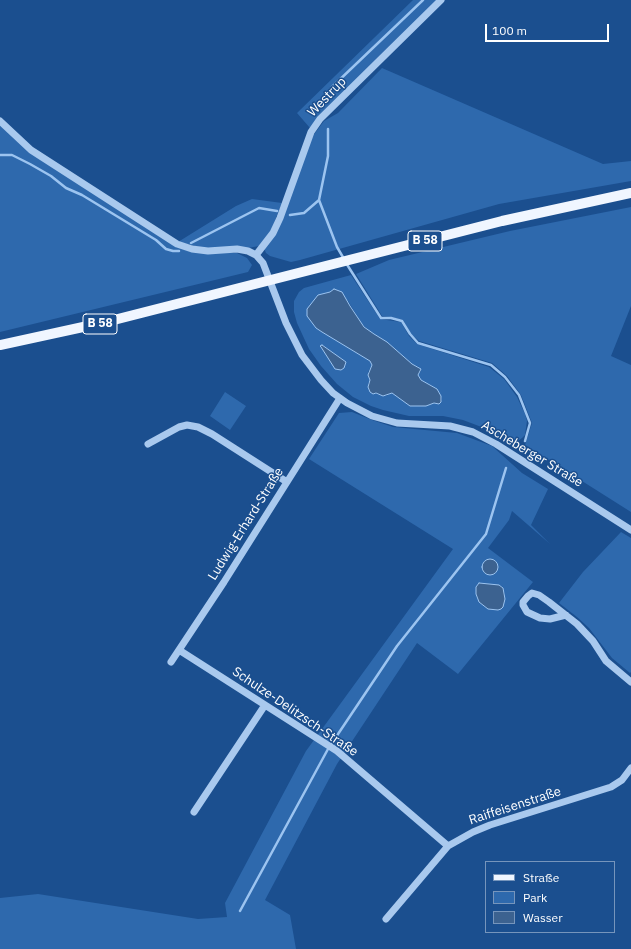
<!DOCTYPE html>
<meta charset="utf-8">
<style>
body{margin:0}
#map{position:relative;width:631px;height:949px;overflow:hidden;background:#1b4f8f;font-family:"IBM Plex Sans",sans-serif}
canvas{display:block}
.legend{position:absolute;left:485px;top:861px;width:130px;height:72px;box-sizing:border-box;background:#1b4f8f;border:1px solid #7695bc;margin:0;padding:5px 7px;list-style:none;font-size:12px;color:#fff}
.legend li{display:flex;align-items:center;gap:8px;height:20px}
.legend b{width:20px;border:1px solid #7695bc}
.scale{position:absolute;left:485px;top:24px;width:124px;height:18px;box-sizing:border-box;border:2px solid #fff;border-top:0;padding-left:5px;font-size:12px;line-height:14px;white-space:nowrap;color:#fff;-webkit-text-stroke:3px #1b4f8f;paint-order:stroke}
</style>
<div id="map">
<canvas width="631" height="949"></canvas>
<ul class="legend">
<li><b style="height:5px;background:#f0f6ff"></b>Straße</li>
<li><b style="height:11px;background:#2e69ad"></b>Park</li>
<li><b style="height:11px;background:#3c6290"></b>Wasser</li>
</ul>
<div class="scale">100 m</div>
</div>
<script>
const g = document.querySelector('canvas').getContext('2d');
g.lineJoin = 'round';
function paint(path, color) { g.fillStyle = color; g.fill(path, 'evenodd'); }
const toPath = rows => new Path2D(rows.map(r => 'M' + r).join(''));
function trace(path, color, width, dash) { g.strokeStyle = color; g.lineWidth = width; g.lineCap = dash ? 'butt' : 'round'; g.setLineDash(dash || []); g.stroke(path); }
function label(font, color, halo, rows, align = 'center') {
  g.font = font + ' "IBM Plex Sans",sans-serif'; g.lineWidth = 3; g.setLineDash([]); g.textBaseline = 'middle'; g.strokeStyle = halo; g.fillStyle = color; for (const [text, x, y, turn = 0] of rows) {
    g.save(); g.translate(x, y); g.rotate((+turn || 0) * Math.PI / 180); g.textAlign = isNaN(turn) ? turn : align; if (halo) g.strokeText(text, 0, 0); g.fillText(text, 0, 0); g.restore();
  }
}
const green = toPath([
 [413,0,439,0,310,128,297,113],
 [382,68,603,164,631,161,631,181,499,204,300,260,291,262,270,256,266,253,264,248,312,137,324,121,338,113],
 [0,125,175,246,207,253,237,253,247,258,252,265,248,272,0,332],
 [252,199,282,203,270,233,259,246,248,248,208,249,178,242,236,206],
 [631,207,631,306,611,356,631,365,631,512,525,445,532,423,521,395,507,376,492,363,419,341,411,334,403,320,391,317,382,316,356,274,389,260,510,231],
 [351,275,380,319,401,322,409,336,417,344,489,367,504,379,517,397,525,414,527,421,525,435,522,438,518,441,515,439,514,445,492,431,463,420,443,416,409,416,383,410,371,406,353,397,337,384,321,366,309,349,297,323,294,312,294,301,299,292,304,288],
 [333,290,348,301,362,324,368,330,387,342,412,364,419,367,421,371,418,375,421,380,436,388,441,396,442,400,437,404,434,403,429,405,406,403,392,393,386,396,371,393,368,384,370,380,368,372,372,365,370,361,322,332,316,328,307,316,307,311,318,295,330,292],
 [322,345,346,362,343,369,336,369],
 [225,392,246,406,230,430,210,416],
 [352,412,372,420,393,427,457,433,492,446,522,473,548,489,531,525,550,544,512,511,509,520,488,548,533,582,458,674,417,643,337,764,265,900,290,915,296,949,0,949,0,898,38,894,198,919,227,917,225,903,306,751,453,549,309,459,339,413],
 [481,583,502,586,503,588,505,595,501,609,494,610,477,598,476,587],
 [621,532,631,538,631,672,630,673,612,658,589,628,577,617,559,603,583,572]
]);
const water = toPath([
 [334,289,342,292,350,306,364,327,374,334,387,342,412,364,421,369,418,375,421,380,437,389,441,396,441,402,439,404,434,403,426,406,410,406,392,393,383,396,376,393,373,394,370,392,368,387,370,380,368,375,372,365,370,361,322,332,316,328,307,316,307,309,318,295,330,292,334,289],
 [322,345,346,362,344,368,341,370,335,369,321,347,320,346,322,345],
 '482 567a8 8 0 1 1 16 0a8 8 0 1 1-16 0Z',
 [479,583,499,585,503,588,505,599,503,607,501,609,498,610,488,609,479,602,476,594,476,587,479,583]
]);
const stream = toPath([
 [324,105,325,100,332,87,423,0],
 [328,129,328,156,319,200,337,247,344,259],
 [0,155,12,155,30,164,51,176,66,188,82,195,156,240,166,249,173,251,179,251],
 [290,215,304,213,319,200],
 [191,243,259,208,277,211],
 [346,263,381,318,391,318,402,321,410,334,418,343,491,365,505,377,519,395,530,423,525,441],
 [240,911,328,749,397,646,486,534,506,468]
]);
const minor = toPath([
 [0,121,31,150,177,244,192,249,208,251,237,249,248,251,256,255,263,263,286,323,302,355,321,380,333,393,347,403,372,416,397,423,450,426,473,432,496,444,631,530],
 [256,255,273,233,280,218,311,132,320,119,441,0],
 [148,444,179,427,187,425,198,427,212,434,287,482],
 [566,615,550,619,540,618,527,612,523,605,523,602,528,596,532,593,539,595,549,602,577,624,593,641,606,661,631,682],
 [179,650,337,751,448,846],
 [171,662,224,582,340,398],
 [194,812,265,705],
 [386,919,448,846,473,832,490,825,611,787,622,780,631,768]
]);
const major = toPath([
 [0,345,106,322,502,221,631,193]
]);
const shields = [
 [425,241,34],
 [100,324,34]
];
const shieldNames = [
 ["B 58",425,241],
 ["B 58",100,324]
];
const streetNames = [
 ["Westrup",327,97,-46],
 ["Ascheberger Straße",532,454,31],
 ["Ludwig-Erhard-Straße",246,524,-58],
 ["Schulze-Delitzsch-Straße",295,712,34],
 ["Raiffeisenstraße",515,806,-18]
];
paint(green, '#2e69ad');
paint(water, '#3c6290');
trace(water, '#9cc4f0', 1);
trace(stream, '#9cc4f0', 2.5);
trace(minor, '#a9c9ee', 7);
trace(major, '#f0f6ff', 10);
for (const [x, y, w] of shields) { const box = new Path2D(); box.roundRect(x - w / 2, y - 10, w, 20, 3); g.fillStyle = '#1b4f8f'; g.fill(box); trace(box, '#fff', 1); }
label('bold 12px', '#fff', null, shieldNames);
label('13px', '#fff', '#1b4f8f', streetNames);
</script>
